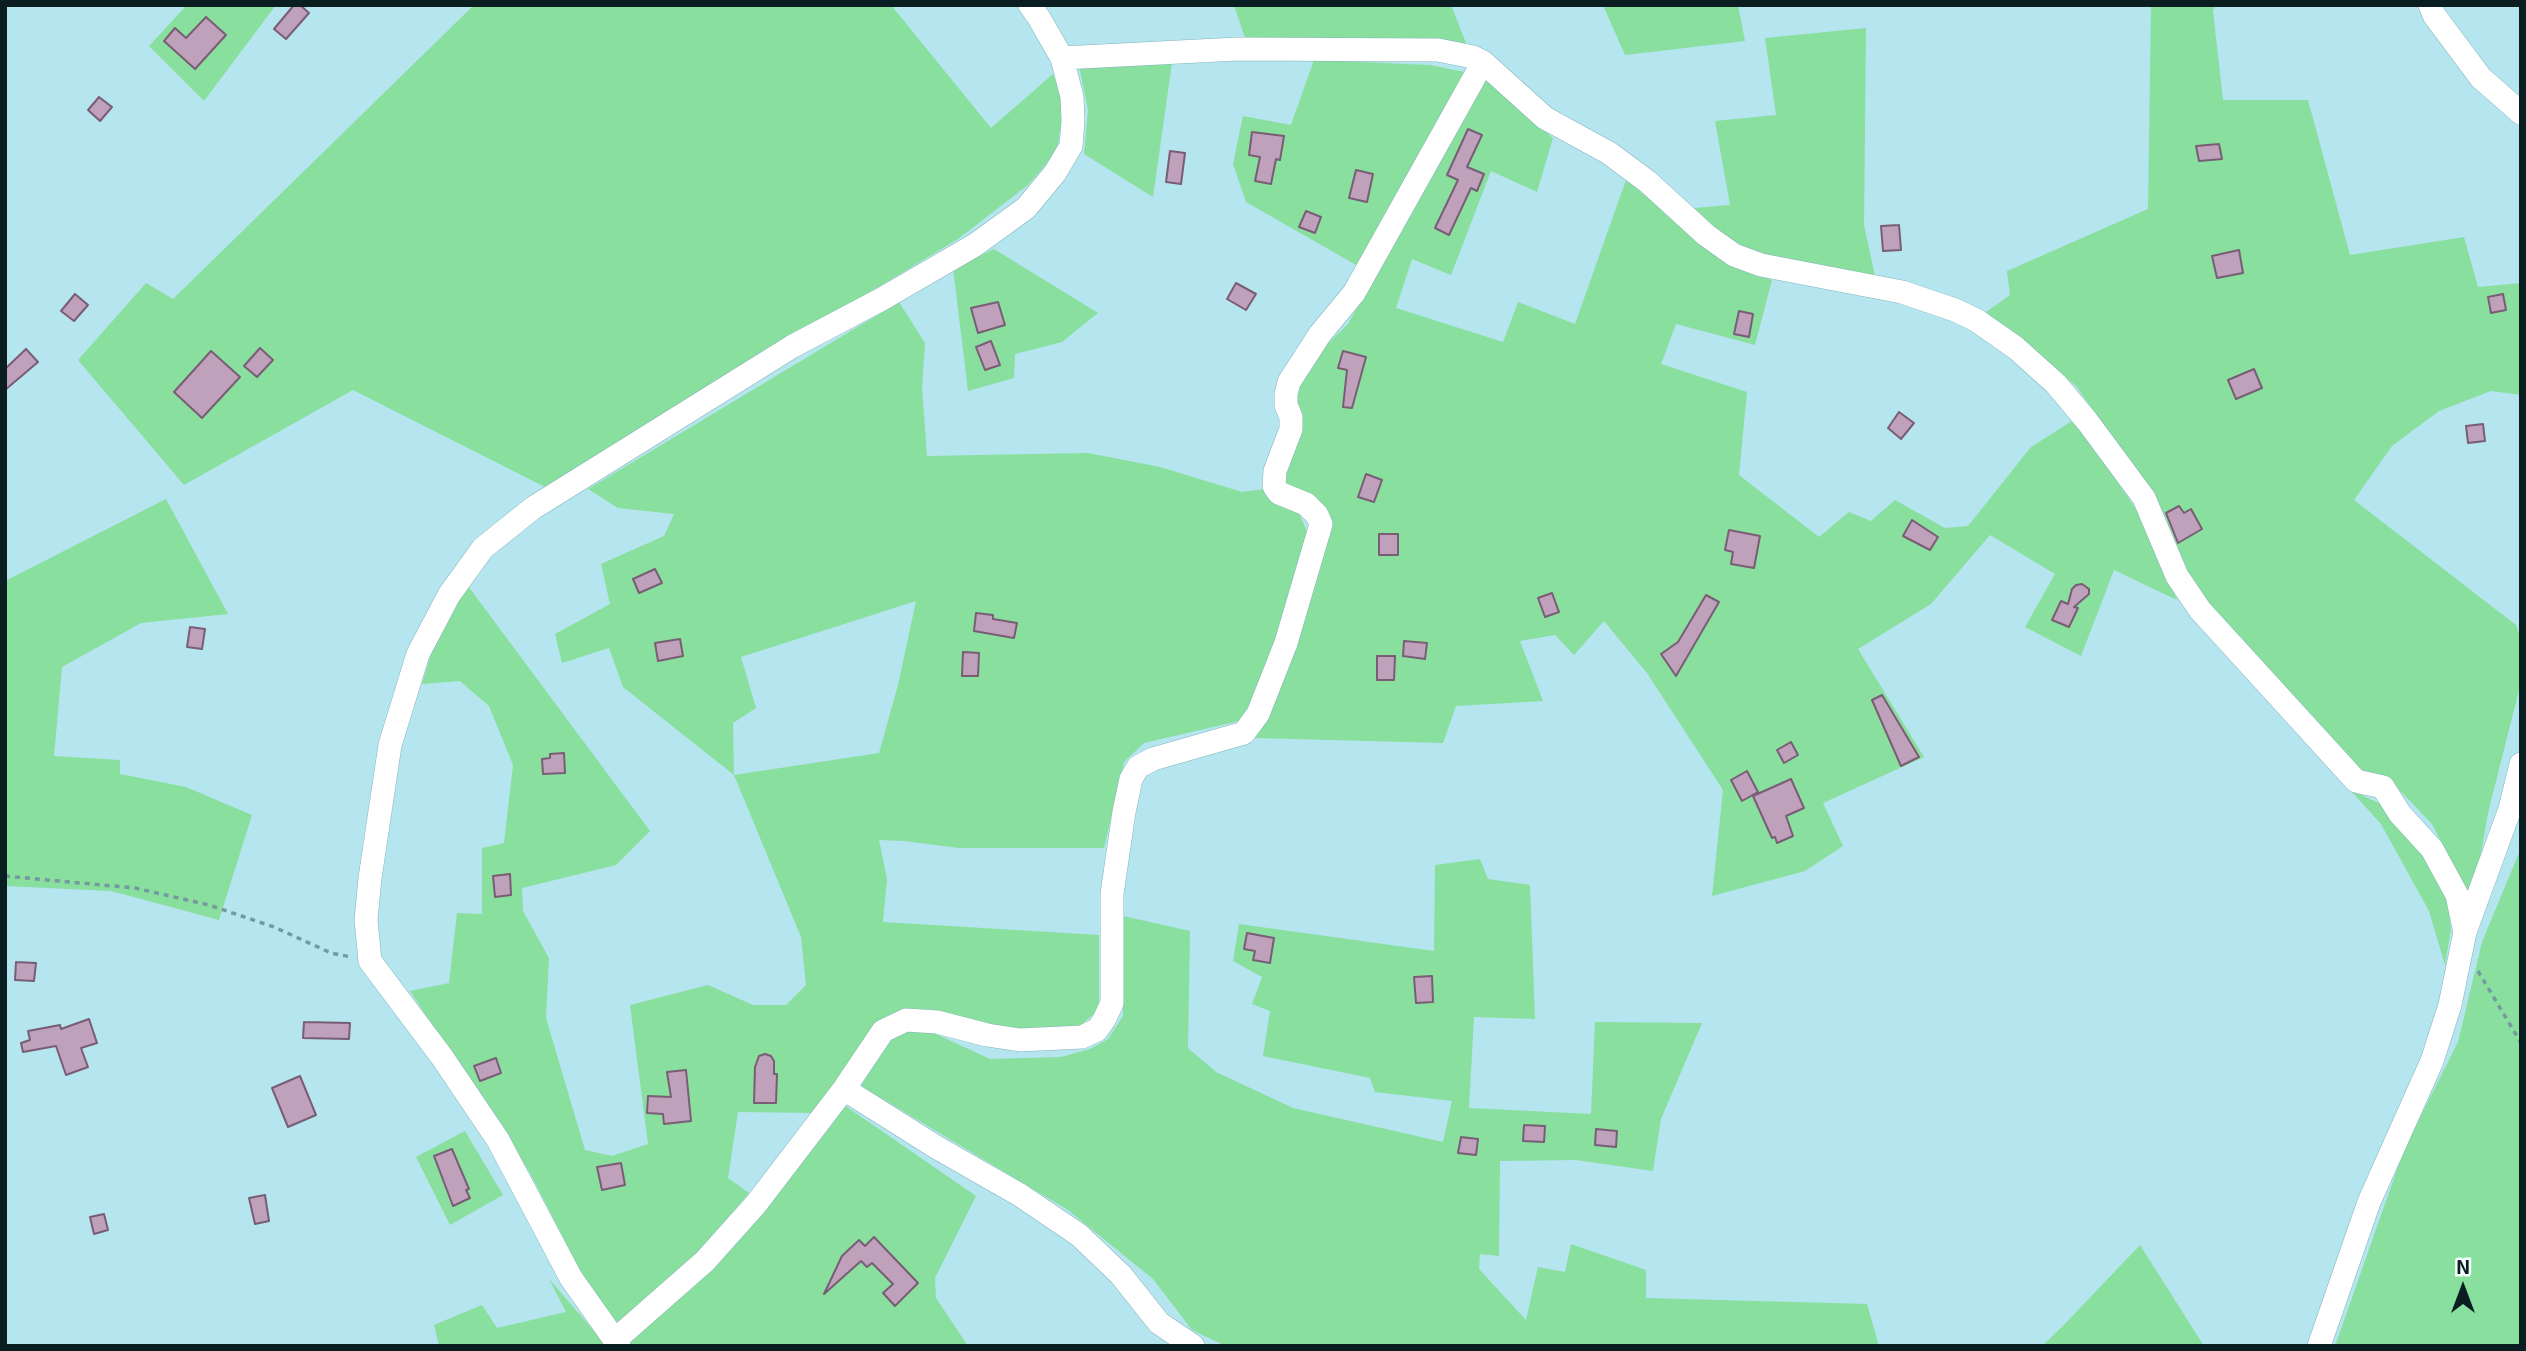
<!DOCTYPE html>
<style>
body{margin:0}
#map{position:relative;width:2526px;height:1351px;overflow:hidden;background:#b5e5ee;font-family:"Exo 2",sans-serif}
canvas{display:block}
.frame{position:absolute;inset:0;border:7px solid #0a1d20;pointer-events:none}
.north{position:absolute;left:2428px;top:1253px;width:70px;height:70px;-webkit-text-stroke:5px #f8fdfe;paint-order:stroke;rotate:0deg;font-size:19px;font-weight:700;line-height:28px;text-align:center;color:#0a1d20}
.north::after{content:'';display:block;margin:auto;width:24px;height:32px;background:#0a1d20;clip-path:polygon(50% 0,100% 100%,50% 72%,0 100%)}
</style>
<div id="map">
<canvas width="2526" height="1351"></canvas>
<div class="frame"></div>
<div class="north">N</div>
</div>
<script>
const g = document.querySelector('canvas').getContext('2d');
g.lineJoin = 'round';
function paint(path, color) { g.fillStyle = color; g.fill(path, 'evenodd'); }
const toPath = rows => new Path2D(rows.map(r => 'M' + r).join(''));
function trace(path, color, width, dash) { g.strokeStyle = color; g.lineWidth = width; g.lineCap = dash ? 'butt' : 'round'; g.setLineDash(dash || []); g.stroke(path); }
const green = toPath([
 [187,5,276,5,204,101,149,46],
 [474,5,891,5,991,128,1053,74,1060,92,1062,116,1057,151,1028,185,958,239,545,487,353,390,184,485,78,360,146,283,173,299],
 [1234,5,1451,5,1466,43,1246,41],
 [1603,5,1738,5,1745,41,1625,55],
 [2151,5,2216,5,2213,11,2223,100,2308,100,2350,255,2464,237,2478,287,2521,283,2521,395,2491,391,2439,411,2392,446,2354,500,2516,625,2521,638,2521,682,2488,813,2480,859,2468,893,2432,824,2390,780,2362,770,2180,573,2153,495,2076,386,1986,312,2010,295,2007,271,2148,209],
 [1866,28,1864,225,1875,276,1767,259,1725,236,1694,208,1730,205,1715,121,1776,115,1765,38],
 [1314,60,1430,65,1465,72,1358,266,1246,202,1233,164,1243,116,1291,125],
 [1172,63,1153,197,1084,154,1088,110,1079,66],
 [1485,80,1553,138,1537,192,1491,171,1451,275,1412,259,1396,308,1503,342,1518,302,1575,324,1626,180,1728,264,1772,280,1755,345,1676,324,1661,364,1747,392,1739,475,1819,537,1849,512,1871,521,1895,500,1945,528,1968,526,2031,447,2072,421,2088,440,2142,518,2177,600,2114,570,2081,656,2025,627,2055,574,1990,535,1931,604,1858,649,1924,757,1823,803,1843,846,1805,871,1712,896,1723,790,1647,673,1604,621,1574,655,1555,635,1520,641,1543,701,1456,706,1443,743,1255,738,1331,523,1281,482,1294,390,1318,353,1348,324],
 [994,249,1098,313,1062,342,1015,354,1014,378,968,391,953,268],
 [899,302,925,343,922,388,927,456,1088,453,1160,467,1242,492,1264,489,1272,502,1299,513,1308,534,1260,688,1239,721,1144,743,1124,762,1104,848,959,848,904,841,879,840,887,879,883,922,1099,935,1099,1009,1080,1026,1003,1031,929,1009,902,1011,815,1113,738,1112,728,1178,749,1193,687,1266,616,1329,576,1263,530,1173,410,991,449,983,457,913,482,914,482,848,504,843,513,765,489,706,460,681,422,684,435,641,468,586,650,831,616,865,522,888,523,911,549,958,546,1018,585,1150,612,1156,648,1144,630,1005,708,985,753,1005,786,1005,806,985,801,937,734,775,623,687,609,648,562,663,555,634,610,604,601,564,664,536,674,514,618,508,588,489],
 [916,601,898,685,879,753,734,775,733,723,756,708,741,657],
 [166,499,228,614,141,623,62,667,54,756,120,760,120,774,186,787,252,815,219,920,111,891,5,886,5,581],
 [2350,790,2379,803,2421,847,2447,895,2451,929,2445,965,2429,911,2381,824],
 [2521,848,2521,1346,2335,1346,2405,1147,2458,1042,2482,942],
 [1480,859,1488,879,1530,885,1535,1019,1474,1017,1469,1108,1591,1114,1595,1022,1702,1023,1661,1119,1653,1171,1576,1160,1500,1161,1499,1256,1480,1254,1479,1269,1526,1320,1538,1267,1565,1272,1571,1244,1646,1270,1646,1298,1867,1304,1879,1346,1226,1346,1192,1330,1153,1279,1068,1210,861,1086,880,1049,900,1032,923,1028,990,1059,1061,1057,1090,1049,1108,1039,1123,1016,1123,916,1190,931,1188,1048,1216,1072,1293,1108,1443,1142,1452,1101,1375,1092,1370,1078,1263,1056,1270,1011,1252,1004,1262,977,1233,961,1239,924,1434,951,1435,865],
 [844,1105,976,1196,935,1278,936,1298,968,1346,633,1346,629,1343],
 [465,1131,503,1195,450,1225,416,1157],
 [2140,1245,2204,1346,2042,1346,2062,1327],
 [549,1279,607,1346,439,1346,434,1325,482,1305,497,1328,566,1312]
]);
const building = toPath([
 [294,5,300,5,309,13,286,39,274,29,294,5],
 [206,17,226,35,195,69,164,41,175,28,186,38,206,17],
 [99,97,112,107,100,121,88,110,99,97],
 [1468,129,1482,135,1467,167,1484,174,1477,191,1471,188,1449,235,1435,228,1458,180,1447,175,1468,129],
 [1252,132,1284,136,1280,160,1276,159,1271,184,1255,181,1260,157,1249,155,1252,132],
 [2219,144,2222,159,2199,161,2196,146,2219,144],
 [1170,151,1185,153,1181,184,1166,182,1170,151],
 [1356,170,1373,174,1367,202,1349,198,1356,170],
 [1306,211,1321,217,1315,233,1299,227,1306,211],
 [1899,225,1901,250,1883,251,1881,226,1899,225],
 [2239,250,2243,273,2217,278,2212,256,2239,250],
 [1236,283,1256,294,1246,310,1227,299,1236,283],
 [75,294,88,305,74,321,61,311,75,294],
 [2503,294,2506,310,2491,313,2488,297,2503,294],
 [998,302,1005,325,978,333,971,308,998,302],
 [1739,311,1753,314,1749,337,1734,334,1739,311],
 [991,341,1000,365,985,370,976,347,991,341],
 [260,348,273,360,257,377,244,366,260,348],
 [26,349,38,362,5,390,5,369,26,349],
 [211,351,240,377,202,418,174,392,211,351],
 [1343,351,1366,357,1352,408,1343,407,1347,370,1338,368,1343,351],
 [2254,369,2262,388,2236,399,2228,380,2254,369],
 [1899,412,1914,423,1901,439,1888,428,1899,412],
 [2483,424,2485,441,2468,443,2466,426,2483,424],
 [1366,474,1382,480,1374,502,1358,497,1366,474],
 [2179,506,2184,513,2191,509,2202,529,2178,543,2166,513,2179,506],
 [1912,520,1938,537,1930,550,1903,536,1912,520],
 [1729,530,1760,536,1754,568,1731,564,1733,552,1725,550,1729,530],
 [1379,534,1398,534,1398,555,1379,555,1379,534],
 [655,569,662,583,639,593,633,579,655,569],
 [2082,584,2089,589,2089,594,2074,607,2078,608,2069,627,2052,620,2061,601,2068,604,2072,589,2076,585,2082,584],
 [1552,593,1559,612,1545,617,1538,598,1552,593],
 [1706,595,1719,602,1676,676,1661,654,1678,642,1706,595],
 [976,613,993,615,993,619,1017,623,1014,638,974,631,976,613],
 [190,627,205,629,202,649,187,647,190,627],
 [680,639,683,656,658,661,655,643,680,639],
 [1404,641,1427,643,1425,659,1403,656,1404,641],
 [963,652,979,653,978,676,962,676,963,652],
 [1377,656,1395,656,1394,680,1377,680,1377,656],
 [1882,695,1919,757,1901,766,1872,700,1882,695],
 [1791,742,1798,755,1784,763,1777,750,1791,742],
 [564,753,565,773,543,774,542,759,550,758,550,754,564,753],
 [1747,771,1758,792,1742,801,1731,780,1747,771],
 [1791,779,1804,808,1786,816,1793,836,1777,843,1775,837,1772,838,1753,796,1791,779],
 [510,874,511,895,495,897,493,876,510,874],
 [1247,933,1274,938,1270,963,1253,960,1255,951,1244,949,1247,933],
 [16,962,36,963,34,981,15,980,16,962],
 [1432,976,1433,1002,1416,1003,1414,977,1432,976],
 [89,1019,97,1043,81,1048,88,1067,66,1075,56,1046,23,1052,21,1043,30,1040,28,1031,60,1025,61,1029,89,1019],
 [304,1022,350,1023,349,1039,303,1038,304,1022],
 [765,1054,771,1056,774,1061,774,1074,777,1074,776,1103,754,1103,755,1067,759,1056,765,1054],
 [496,1058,501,1073,480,1081,474,1066,496,1058],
 [686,1070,691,1121,664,1124,663,1114,647,1113,648,1096,671,1097,667,1072,686,1070],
 [300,1076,316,1115,288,1127,272,1088,300,1076],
 [1524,1125,1545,1126,1544,1142,1523,1141,1524,1125],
 [1596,1129,1617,1131,1616,1147,1595,1145,1596,1129],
 [1461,1137,1478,1139,1476,1155,1458,1153,1461,1137],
 [452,1149,469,1189,466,1190,470,1198,453,1206,434,1156,452,1149],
 [621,1163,625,1185,602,1190,597,1167,621,1163],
 [265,1195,269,1221,255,1224,249,1198,265,1195],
 [104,1214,108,1230,94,1234,90,1217,104,1214],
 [874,1237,918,1283,895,1306,883,1293,893,1284,872,1263,867,1267,861,1261,824,1294,842,1256,859,1240,865,1246,874,1237]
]);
const path = toPath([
 [5,876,135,888,209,905,274,927,331,953,351,957],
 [2478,971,2521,1043]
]);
const minor = toPath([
 [2430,5,2434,15,2481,78,2521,113],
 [1062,58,1237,49,1438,50,1473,57,1483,62,1545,118,1609,153,1648,182,1706,235,1734,255,1761,265,1902,292,1955,310,1976,320,2016,348,2056,384,2087,421,2144,498,2177,576,2200,610,2356,781,2383,787,2400,814,2432,849,2457,895,2465,932],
 [844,1089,936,1147,1020,1195,1079,1235,1121,1275,1159,1323,1193,1346],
 [614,1341,705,1261,756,1204,844,1089,883,1031,906,1020,937,1022,987,1035,1020,1040,1082,1037,1097,1030,1104,1020,1112,1003,1112,894,1124,812,1131,779,1138,767,1153,759,1244,733,1258,714,1286,643,1321,524,1317,515,1306,504,1279,493,1274,486,1275,471,1291,429,1291,417,1286,405,1286,394,1289,382,1320,334,1354,293,1483,62],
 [619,1346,571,1278,498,1140,442,1057,370,961,366,920,370,878,390,745,418,654,449,595,483,548,533,508,793,346,882,299,975,245,1026,208,1055,173,1071,146,1073,121,1072,97,1062,58,1039,18,1030,5],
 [2319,1346,2369,1202,2432,1061,2450,1005,2465,932,2510,809,2521,764]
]);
paint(green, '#89df9d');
paint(building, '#bfa1bb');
trace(building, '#795d75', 2);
trace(minor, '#84b3bc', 24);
trace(path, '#7499a0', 3.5, [5, 5]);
trace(minor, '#fff', 23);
</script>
